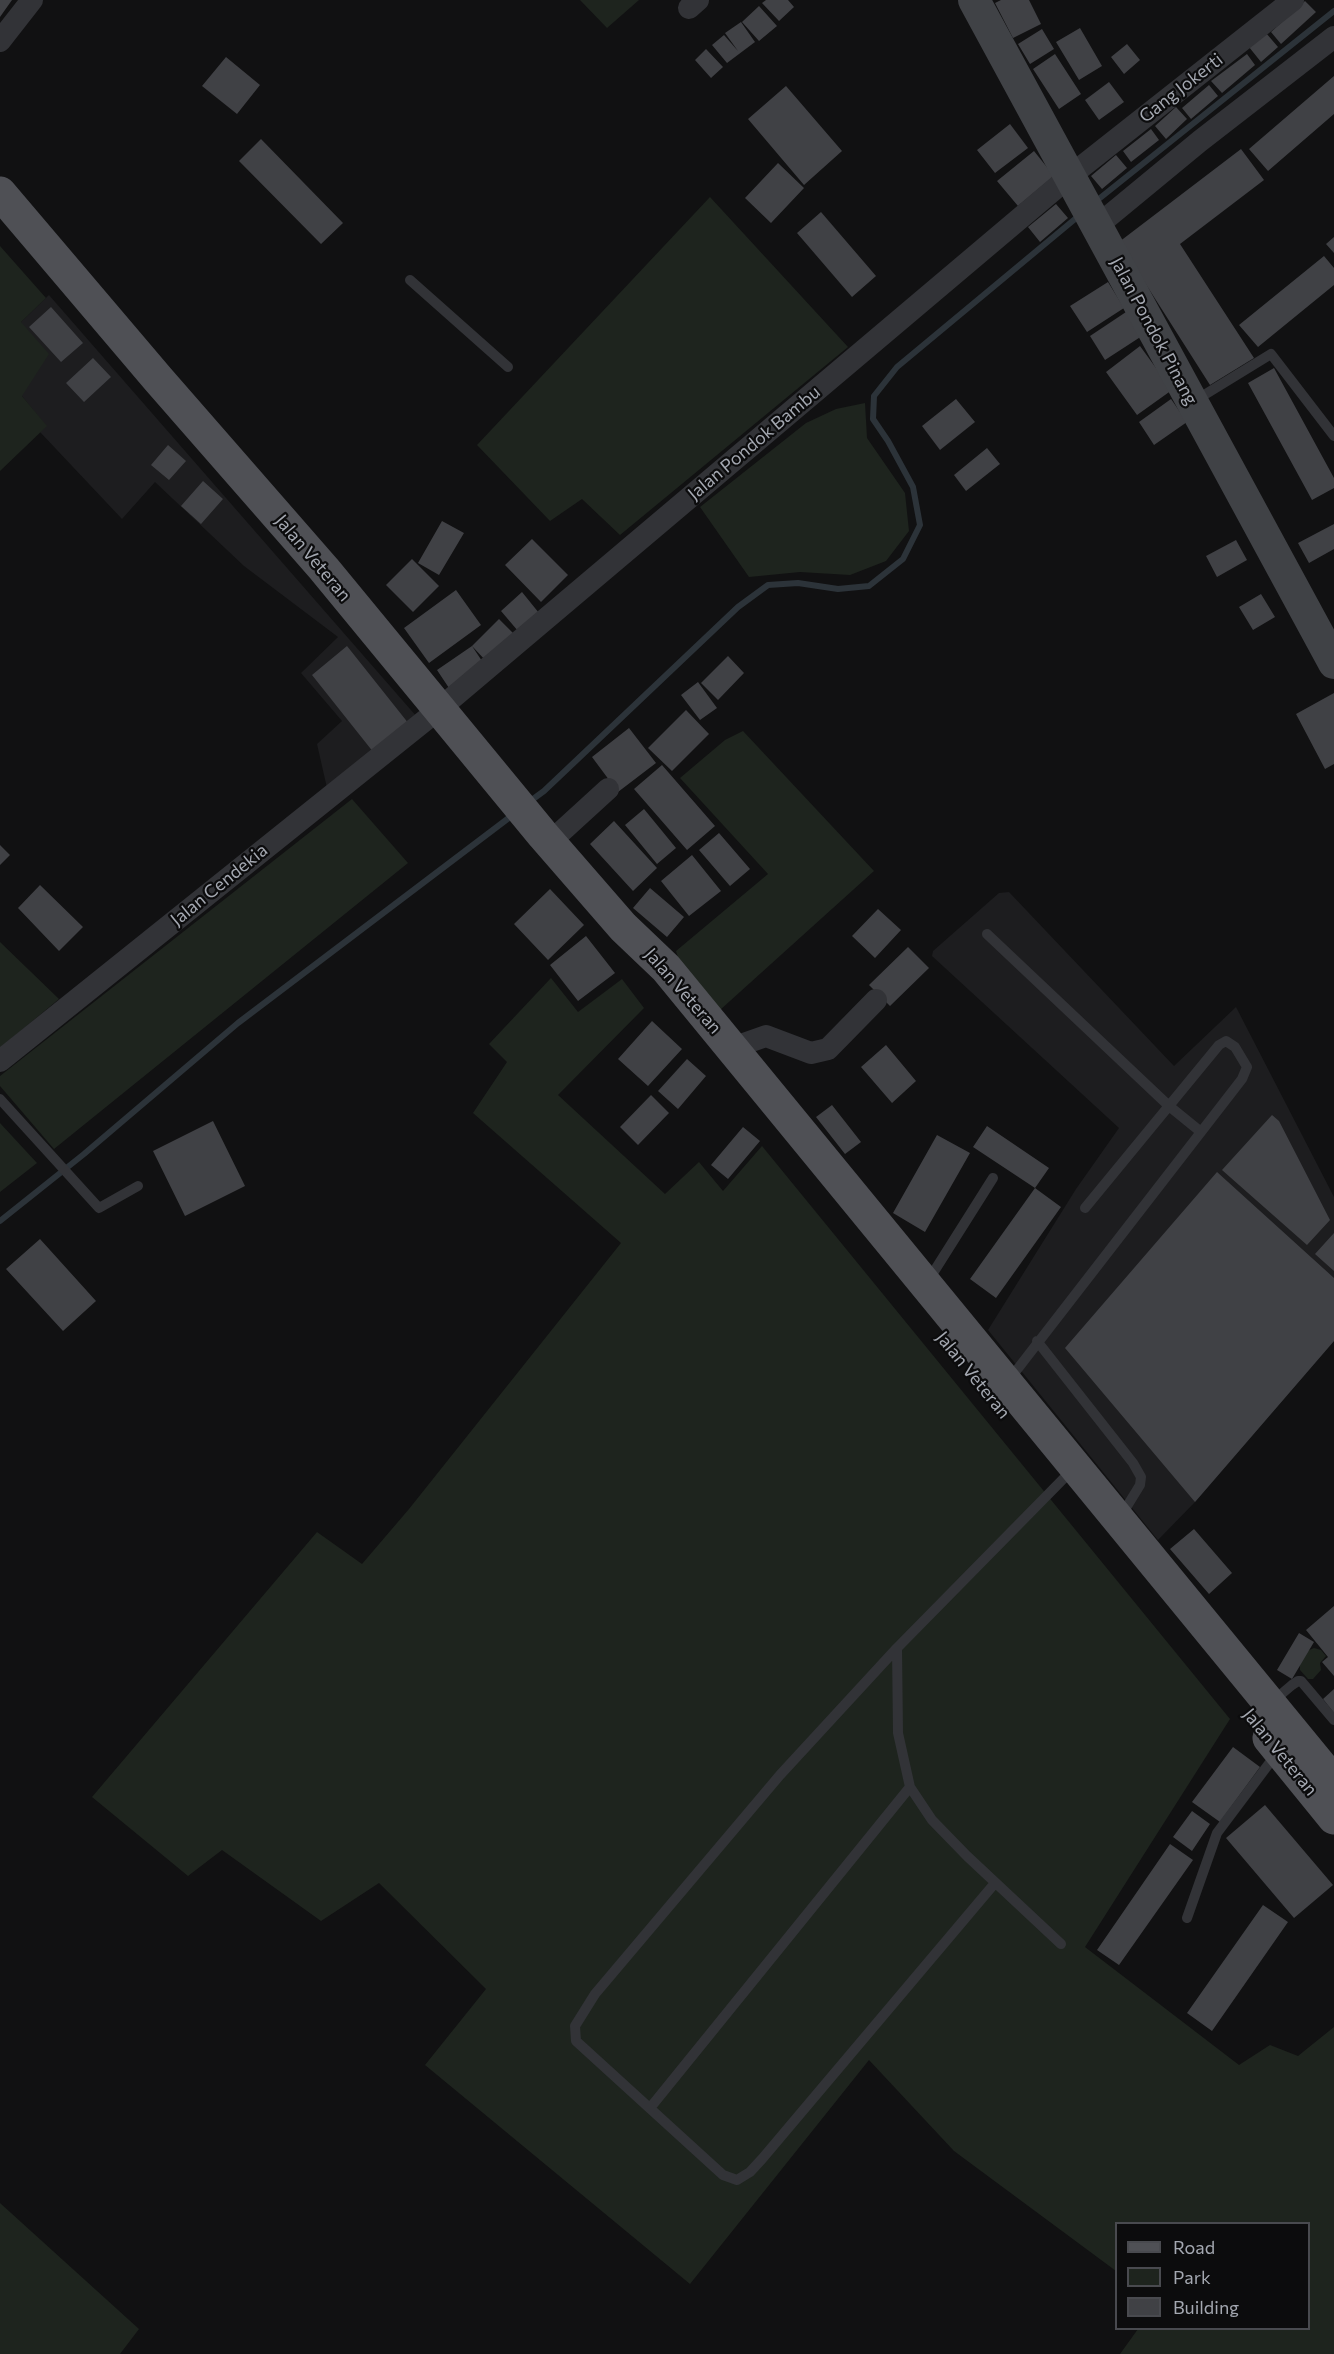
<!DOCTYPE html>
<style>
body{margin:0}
#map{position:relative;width:1334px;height:2354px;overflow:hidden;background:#111112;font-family:Commissioner,sans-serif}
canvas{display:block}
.legend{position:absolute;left:1115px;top:2222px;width:195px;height:108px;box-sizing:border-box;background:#0c0c0d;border:2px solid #494a4f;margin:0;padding:8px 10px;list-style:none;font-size:18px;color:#a4a8b1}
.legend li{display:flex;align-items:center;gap:12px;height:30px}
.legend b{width:30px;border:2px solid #494a4f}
</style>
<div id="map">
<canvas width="1334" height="2354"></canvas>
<ul class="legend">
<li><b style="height:8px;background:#4f5055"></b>Road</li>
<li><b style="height:16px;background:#1e241e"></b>Park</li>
<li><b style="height:16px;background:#404145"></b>Building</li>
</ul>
</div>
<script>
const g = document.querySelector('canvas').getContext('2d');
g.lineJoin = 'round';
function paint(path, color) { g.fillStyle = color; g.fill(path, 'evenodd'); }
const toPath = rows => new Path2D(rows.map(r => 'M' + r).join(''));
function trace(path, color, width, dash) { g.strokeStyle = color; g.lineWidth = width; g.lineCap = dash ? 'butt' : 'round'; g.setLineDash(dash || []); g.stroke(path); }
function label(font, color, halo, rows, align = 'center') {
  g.font = font + ' Commissioner,sans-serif'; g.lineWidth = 4.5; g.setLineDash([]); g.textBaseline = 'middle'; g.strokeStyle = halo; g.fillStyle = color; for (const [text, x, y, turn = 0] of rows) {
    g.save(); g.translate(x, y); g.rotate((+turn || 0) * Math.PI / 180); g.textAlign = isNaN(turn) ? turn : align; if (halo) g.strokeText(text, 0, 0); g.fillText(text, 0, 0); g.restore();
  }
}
const built = toPath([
 [49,295,417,717,327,788,317,744,342,721,301,673,338,637,244,566,155,482,122,519,40,432,46,426,22,396,21,322],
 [1009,892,1174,1066,1236,1007,1334,1197,1334,1341,1195,1502,1158,1540,988,1330,1076,1189,1119,1128,932,956,933,951,999,893]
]);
const green = toPath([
 [580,0,639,0,607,28],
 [710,197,848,347,620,535,582,499,550,521,477,445],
 [0,246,46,298,21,322,49,354,22,396,47,426,0,471],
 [865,403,867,438,905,493,909,531,886,561,850,575,800,572,749,577,700,507,806,423,836,409],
 [743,731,874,871,720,1010,680,963,676,951,768,874,680,778,725,740],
 [352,799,408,863,54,1149,0,1086,0,1076],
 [0,942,59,999,0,1048],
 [551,978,578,1012,622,979,644,1008,558,1095,665,1194,699,1162,723,1191,762,1146,1230,1719,1085,1947,1239,2065,1270,2045,1298,2056,1334,2027,1334,2354,1120,2354,1138,2329,1308,2328,1308,2224,1116,2224,1116,2271,954,2151,869,2060,690,2284,425,2065,486,1989,379,1883,321,1921,222,1850,188,1876,92,1797,317,1532,362,1564,409,1509,621,1243,473,1113,507,1062,489,1044],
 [0,1123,37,1163,0,1192],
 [1314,1648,1321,1650,1326,1656,1320,1663,1321,1670,1313,1679,1308,1679,1300,1670,1300,1662,1305,1652],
 [0,2203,139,2329,120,2354,0,2354]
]);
const stream = toPath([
 [1095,202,1334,11],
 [529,802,544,791,738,607,768,585,798,583,838,589,869,586,903,559,920,525,913,487,888,441,873,419,874,396,897,367,1081,214],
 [0,1221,84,1154,238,1023,514,814]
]);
const building = toPath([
 [0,0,12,0,0,17],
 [766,0,788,0,794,7,779,21,762,3],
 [1001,0,1029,0,1041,24,1013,38,995,3],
 [1305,1,1316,12,1281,44,1271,32],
 [759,6,777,26,759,41,742,22],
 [741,22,755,42,727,63,712,45,724,35,738,51,725,33],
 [1080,28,1102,66,1079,80,1056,42],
 [1042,29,1054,49,1030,64,1018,44],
 [1266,33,1278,47,1261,62,1249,47],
 [1127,44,1140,60,1124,74,1111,57],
 [706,49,723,67,711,78,695,60],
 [1055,54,1081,94,1059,109,1033,69],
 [1247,54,1255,65,1222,93,1211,81],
 [226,57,260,85,237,114,202,86],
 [1334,76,1334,114,1268,171,1249,149],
 [1109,82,1124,102,1099,120,1085,100],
 [1209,85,1218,96,1191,119,1182,108],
 [786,86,842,151,804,185,748,119],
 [1176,107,1187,119,1166,139,1155,126],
 [1010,124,1028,148,995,173,977,150],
 [1151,129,1159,140,1131,162,1123,151],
 [261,139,343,223,321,244,239,161],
 [1241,149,1264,180,1180,244,1254,358,1210,385,1119,242],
 [1034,151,1054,176,1018,206,997,181],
 [1116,155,1127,168,1102,189,1091,176],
 [778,163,804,188,771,223,745,198],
 [1056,204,1068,218,1040,242,1028,227],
 [821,212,876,276,852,297,797,233],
 [1334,237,1334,253,1326,244],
 [1324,256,1334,268,1334,285,1258,347,1239,325],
 [1108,282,1124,308,1087,332,1070,306],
 [51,307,83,343,61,362,29,327],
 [1129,310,1145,334,1105,360,1090,336],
 [1140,346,1172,390,1137,415,1106,372],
 [93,358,111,377,84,402,66,383],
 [1274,368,1334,478,1334,488,1312,500,1248,383],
 [956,399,975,422,940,450,922,426],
 [1171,399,1187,422,1154,445,1139,422],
 [168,445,186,461,169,480,151,465],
 [987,448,1000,464,966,491,954,475],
 [203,481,223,499,201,524,181,506],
 [442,521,464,533,439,575,418,563],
 [1334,524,1334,549,1309,563,1298,543],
 [532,539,568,575,541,602,505,565],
 [1236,540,1247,560,1217,577,1206,556],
 [412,559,439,586,413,612,386,585],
 [456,590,481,625,429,663,404,628],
 [522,592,539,613,518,631,501,611],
 [1261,594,1275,617,1253,630,1239,607],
 [499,619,513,633,486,661,472,646],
 [347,646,409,724,374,753,312,675],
 [472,646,484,664,449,688,437,670],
 [728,656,744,673,718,700,701,683],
 [698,682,717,708,700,720,681,695],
 [1334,693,1334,764,1325,769,1296,714],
 [686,710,709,734,672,771,648,748],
 [629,728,656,763,618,792,592,757],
 [662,765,715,826,687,850,634,789],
 [644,809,676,848,657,864,625,825],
 [614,821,657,868,633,891,590,844],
 [719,833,750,869,730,886,699,850],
 [0,845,10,855,0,865],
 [692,855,721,891,689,916,661,881],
 [40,885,83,927,59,951,18,908],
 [650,888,684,917,667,937,633,908],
 [550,889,584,925,548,960,514,924],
 [878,909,901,930,875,958,852,936],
 [586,936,615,973,578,1001,550,965],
 [908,947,929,968,890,1006,869,985],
 [652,1021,682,1049,648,1086,618,1059],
 [886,1045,916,1081,892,1103,861,1067],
 [687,1059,706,1076,678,1109,658,1091],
 [651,1095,669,1113,638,1145,620,1127],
 [832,1105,861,1142,845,1154,816,1117],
 [1272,1115,1279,1121,1330,1220,1307,1245,1222,1170],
 [213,1121,245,1186,185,1216,153,1151],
 [987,1126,1049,1168,1035,1188,973,1147],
 [743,1127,760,1141,728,1179,711,1165],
 [937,1135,970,1153,925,1232,893,1213],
 [1217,1172,1334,1278,1334,1341,1195,1502,1065,1348],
 [1035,1188,1061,1207,996,1298,970,1279],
 [1334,1233,1334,1271,1315,1254],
 [40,1239,96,1301,63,1331,6,1269],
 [1194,1529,1232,1573,1209,1594,1170,1549],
 [1334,1606,1334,1676,1322,1662,1328,1657,1306,1630],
 [1299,1633,1314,1642,1292,1679,1277,1670],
 [1334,1689,1334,1713,1323,1699],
 [1233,1747,1260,1767,1220,1822,1192,1802],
 [1265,1805,1333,1885,1294,1918,1226,1838],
 [1192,1811,1210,1824,1192,1851,1173,1837],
 [1170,1844,1193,1860,1119,1965,1097,1950],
 [1263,1905,1288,1922,1212,2031,1187,2013]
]);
const lane = toPath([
 [410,280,508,367],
 [1196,400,1271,354,1334,436],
 [987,934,1169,1106,1201,1132],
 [0,1099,99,1208,138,1186],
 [928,1281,993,1178],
 [1037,1341,1133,1463,1141,1477,1140,1485,1121,1516],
 [1009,1380,1242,1079,1247,1067,1235,1047,1226,1041,1219,1045,1085,1208],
 [897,1648,898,1733,910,1787,932,1820,967,1856,1061,1944],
 [1272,1702,1292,1685,1298,1681,1301,1681,1334,1720],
 [995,1883,762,2159,750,2172,737,2180,723,2175,576,2041,575,2026,595,1994,780,1775,897,1648,1073,1469],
 [1187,1918,1217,1833,1277,1753],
 [650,2108,910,1787]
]);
const street = toPath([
 [689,8,698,0],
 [0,41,32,0],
 [1097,226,1200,141,1334,37],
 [550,842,608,789],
 [732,1048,766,1036,811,1053,828,1049,876,1000],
 [0,1061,438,710,1070,176,1293,0]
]);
const secondary = toPath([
 [974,0,1334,663]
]);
const primary = toPath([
 [0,193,158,379,324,569,543,835,623,927,666,968,1334,1782],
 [1269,1738,1334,1818]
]);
const streetNames = [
 ["Gang Jokerti",1181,88,-38],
 ["Jalan Pondok Pinang",1154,331,62],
 ["Jalan Pondok Bambu",754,443,-40],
 ["Jalan Veteran",313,558,50],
 ["Jalan Cendekia",219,885,-39],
 ["Jalan Veteran",683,991,49],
 ["Jalan Veteran",973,1375,51],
 ["Jalan Veteran",1280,1752,51]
];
paint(built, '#1d1d1f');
paint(green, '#1e241e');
trace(stream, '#2c3339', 6);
paint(building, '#404145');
trace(lane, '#323337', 10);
trace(street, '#323337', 22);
trace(secondary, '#404246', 32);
trace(primary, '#4f5055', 33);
label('18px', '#a4a8b1', '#0c0c0d', streetNames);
</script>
